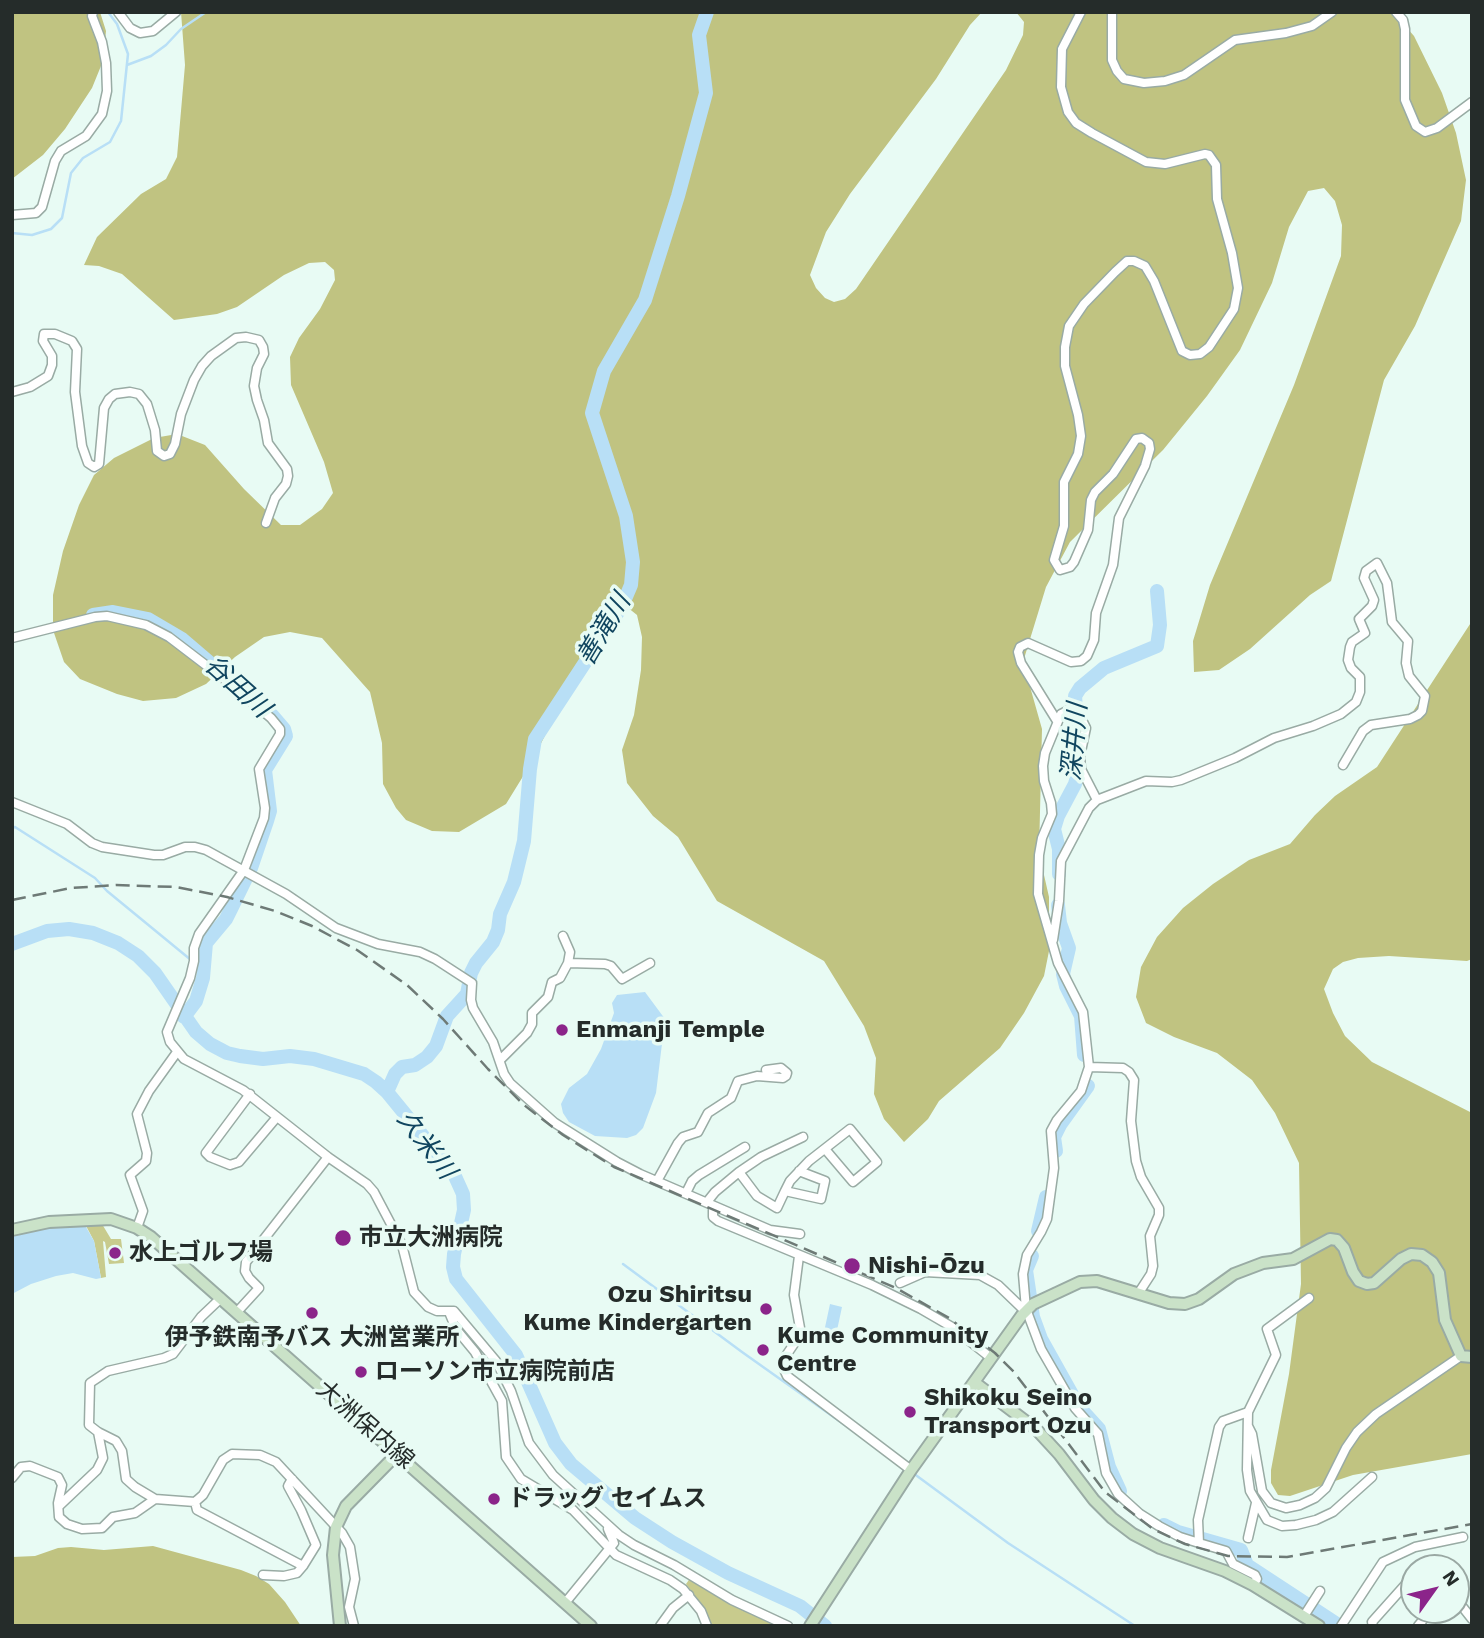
<!DOCTYPE html>
<meta charset="utf-8">
<style>
body{margin:0}
#map{position:relative;width:1484px;height:1638px;overflow:hidden;background:#e8fbf4;font-family:"Work Sans",sans-serif}
canvas{display:block}
.frame{position:absolute;inset:0;border:14px solid #252c2a;pointer-events:none}
.north{position:absolute;left:1400px;top:1554px;width:70px;height:70px;box-sizing:border-box;background:#e8fbf4;border:2px solid #9aa8a3;border-radius:50%;rotate:56deg;font-size:19px;font-weight:700;line-height:28px;text-align:center;color:#252c2a}
.north::after{content:'';display:block;margin:auto;width:24px;height:32px;background:#8b248a;clip-path:polygon(50% 0,100% 100%,50% 72%,0 100%)}
</style>
<div id="map">
<canvas width="1484" height="1638"></canvas>
<div class="frame"></div>
<div class="north">N</div>
</div>
<script>
const g = document.querySelector('canvas').getContext('2d');
g.lineJoin = 'round';
function paint(path, color) { g.fillStyle = color; g.fill(path, 'evenodd'); }
const toPath = rows => new Path2D(rows.map(r => 'M' + r).join(''));
function trace(path, color, width, dash) { g.strokeStyle = color; g.lineWidth = width; g.lineCap = dash ? 'butt' : 'round'; g.setLineDash(dash || []); g.stroke(path); }
function label(font, color, halo, rows, align = 'center') {
  g.font = font + ' "Work Sans","Noto Sans JP",sans-serif'; g.lineWidth = 7; g.setLineDash([]); g.textBaseline = 'middle'; g.strokeStyle = halo; g.fillStyle = color; for (const [text, x, y, turn = 0] of rows) {
    g.save(); g.translate(x, y); g.rotate((+turn || 0) * Math.PI / 180); g.textAlign = isNaN(turn) ? turn : align; if (halo) g.strokeText(text, 0, 0); g.fillText(text, 0, 0); g.restore();
  }
}
const green = toPath([
 [84,1222,102,1224,111,1239,121,1239,124,1263,109,1264,105,1242,103,1241,106,1277,101,1278,94,1241],
 [691,1577,784,1626,711,1626,702,1605,686,1584]
]);
const forest = toPath([
 [12,12,100,12,106,31,103,61,92,88,65,129,43,155,12,179],
 [181,12,982,12,970,25,936,79,850,194,826,232,810,275,816,288,825,298,834,302,845,299,856,289,1006,70,1023,35,1024,22,1016,12,1393,12,1414,36,1442,93,1456,133,1466,180,1461,221,1415,326,1384,380,1331,581,1310,595,1250,649,1219,670,1194,672,1193,641,1210,585,1294,385,1341,256,1342,225,1335,201,1324,188,1308,191,1289,227,1272,283,1240,350,1207,396,1163,450,1070,542,1046,587,1023,662,1042,729,1039,853,1049,897,1049,951,1044,976,1024,1013,1000,1048,939,1101,928,1119,904,1142,884,1119,874,1094,876,1058,864,1026,824,961,717,901,678,837,653,816,627,783,622,750,634,715,641,670,642,637,637,615,627,607,615,613,587,653,530,765,506,804,459,832,432,831,406,820,396,808,383,784,382,743,370,692,322,638,290,632,264,637,235,657,206,684,176,698,143,701,117,694,80,679,64,662,53,630,53,595,63,551,79,505,94,475,114,458,154,438,177,434,205,445,244,489,281,525,300,525,322,509,333,493,324,462,291,385,290,357,299,338,320,309,335,280,334,270,325,262,309,263,284,275,237,307,217,314,174,320,122,274,99,266,84,265,97,237,141,194,166,179,177,157,185,65],
 [1472,621,1472,959,1467,961,1389,956,1358,958,1343,962,1333,969,1324,989,1333,1013,1345,1036,1372,1062,1472,1113,1472,1454,1353,1475,1290,1496,1278,1495,1271,1483,1271,1470,1289,1374,1301,1284,1299,1163,1275,1113,1252,1080,1217,1053,1174,1037,1146,1023,1136,997,1141,967,1157,937,1183,908,1213,884,1249,860,1290,844,1315,815,1335,796,1377,767],
 [153,1546,241,1570,256,1576,269,1584,285,1602,301,1626,12,1626,12,1557,35,1556,58,1548,71,1547,104,1550]
]);
const water = toPath([
 [645,992,665,1019,656,1093,643,1128,636,1135,627,1138,595,1136,569,1122,563,1113,561,1104,569,1088,587,1074,601,1049,614,1013,612,1003,617,995],
 [69,1225,86,1227,94,1241,101,1278,96,1279,73,1273,56,1276,31,1284,12,1294,12,1237,41,1229],
 [830,1304,842,1307,836,1335,824,1332]
]);
const stream = toPath([
 [127,65,151,56,166,45,181,29,206,12],
 [12,233,32,235,51,229,62,218,71,173,83,158,110,142,121,121,128,54,117,24,108,12],
 [12,828,15,827,95,878,107,891,191,960],
 [623,1264,742,1352,859,1435],
 [913,1473,1008,1543,1135,1626]
]);
const river = toPath([
 [93,615,113,612,148,619,182,639,230,680],
 [1059,874,1059,849,1054,829,1058,816,1075,784,1077,776,1073,765,1078,733,1075,696,1080,688,1104,668,1157,646,1160,625,1157,591],
 [1058,905,1060,923,1069,948,1063,974,1066,986,1081,1016,1084,1055],
 [12,944,47,931,69,929,93,933,118,943,138,956,155,973,196,1032,210,1044,227,1053,240,1056,263,1059,290,1056,314,1059,364,1074,376,1082,387,1092,454,1174,463,1194,464,1210,454,1254,453,1267,456,1279,516,1355,555,1443,571,1464,635,1518,672,1542,728,1573,800,1606,825,1626],
 [184,1017,196,1001,203,978,206,943,226,919,231,909,251,868,267,821,270,811,265,770,286,736,284,729,272,715],
 [387,1092,395,1074,402,1067,415,1065,427,1057,436,1046,447,1016,467,994,471,973,476,963,493,942,498,930,500,914,514,882,524,841,530,769,535,739,622,606,631,585,633,562,626,516,592,413,604,371,645,300,678,196,706,93,699,35,707,12],
 [1056,1151,1054,1137,1060,1125,1088,1086],
 [1038,1231,1046,1197],
 [1032,1256,1026,1270,1033,1317,1041,1339,1079,1407,1099,1429,1109,1467,1120,1491],
 [1164,1525,1178,1532,1241,1550,1247,1565,1340,1626]
]);
const street = toPath([
 [118,12,130,28,140,33,153,31,176,12],
 [1112,12,1112,60,1117,71,1124,79,1144,83,1165,81,1184,75,1235,40,1286,33,1312,26,1332,12],
 [1396,12,1403,20,1405,29,1405,100,1416,126,1425,132,1437,128,1472,102],
 [12,215,36,213,42,207,55,161,61,151,86,136,102,114,107,91,106,63,102,42,92,16,93,12],
 [12,392,30,387,48,376,52,365,52,356,43,341,44,334,55,334,72,341,77,349,75,392,82,446,88,463,94,467,99,464,104,408,109,399,115,394,130,392,139,394,147,404,155,430,157,451,164,456,170,454,175,444,181,414,194,380,202,366,211,356,236,338,246,337,259,340,263,347,264,354,257,368,254,386,257,400,264,420,268,443,287,469,288,476,286,484,275,498,266,523],
 [12,638,95,617,107,616,146,625,169,637,224,679,271,718,280,729,280,734,259,769,265,808,264,818,244,870,199,934,194,948,194,961,190,978,167,1032,170,1042,184,1059,243,1090,328,1157,367,1184,374,1192,402,1245,414,1292,428,1307,437,1311,454,1311,496,1361,511,1391,529,1443,553,1475,619,1535,634,1545,674,1565,732,1600,788,1626],
 [1057,721,1021,663,1018,652,1020,647,1028,643,1071,662,1081,661,1087,656,1094,640,1096,613,1113,565,1119,518,1145,466,1150,449,1149,443,1142,438,1136,439,1113,474,1095,492,1091,500,1088,530,1074,562,1070,567,1060,570,1054,560,1064,526,1064,482,1078,454,1081,436,1078,415,1065,366,1065,347,1069,326,1084,304,1115,272,1127,261,1134,261,1145,266,1154,281,1182,351,1190,355,1200,354,1209,347,1234,309,1238,288,1232,253,1217,199,1216,165,1209,155,1205,154,1165,164,1146,162,1092,133,1076,123,1068,112,1061,87,1062,49,1081,12],
 [12,802,67,824,92,843,102,847,154,855,163,855,185,847,195,847,206,850,286,894,336,928,378,944,420,952,435,959,472,983,471,1000,473,1008,493,1042,504,1074,510,1083,555,1123,617,1162,640,1174,770,1230,800,1234],
 [1053,940,1059,901,1061,861,1089,808,1097,800],
 [568,963,605,964,611,966,622,979,650,963],
 [500,1060,527,1033,532,1024,532,1013,548,997,552,982,560,978,568,963,570,952,563,936],
 [1089,1067,1123,1068,1129,1072,1134,1080,1131,1121,1136,1161,1141,1177,1159,1208,1159,1215,1150,1236,1153,1266,1151,1274,1138,1294],
 [250,1094,206,1153,210,1157,230,1165,239,1162,277,1117],
 [799,1171,825,1181,821,1199,785,1191,777,1208,757,1196,739,1172,761,1157,803,1137],
 [657,1181,678,1143,683,1137,698,1132,708,1113,731,1098,738,1081,757,1076,783,1078,786,1076,787,1073,781,1068,766,1070],
 [785,1191,790,1181,809,1161,850,1129,877,1162,853,1182,825,1149],
 [686,1193,692,1181,699,1175,745,1147],
 [707,1202,715,1192,739,1172],
 [713,1206,713,1217,718,1221,872,1285,921,1309,952,1327,991,1358],
 [137,1228,143,1211,130,1175,146,1161,147,1153,137,1114,149,1091,177,1052],
 [799,1256,794,1295,800,1328,798,1338,785,1357,783,1367,787,1376,911,1470],
 [900,1283,925,1272,980,1275,998,1285,1025,1311],
 [221,1298,201,1317,173,1354,164,1358,108,1371,90,1383,89,1425,98,1432,116,1441,122,1451,126,1479,135,1487,155,1499,195,1502,203,1495,223,1460,232,1454,260,1455,276,1462,342,1533,350,1547,355,1579,349,1607,354,1626],
 [1309,1298,1267,1329,1276,1355,1248,1412,1247,1470,1250,1491,1267,1520,1282,1526,1296,1525,1316,1520,1333,1512,1372,1477],
 [237,1312,259,1288,249,1278,245,1271,246,1262,328,1157],
 [449,1312,456,1329,475,1352,502,1401,506,1457,521,1479,573,1510,616,1555,670,1580,683,1589,701,1611,707,1626],
 [1248,1412,1223,1421,1219,1427,1198,1520,1199,1543,1226,1551,1233,1564,1255,1575,1257,1579,1253,1585],
 [1248,1426,1252,1434,1262,1491,1271,1503,1286,1508,1300,1505,1315,1498,1326,1488,1346,1448,1357,1432,1376,1414,1461,1356],
 [12,1478,21,1467,30,1466,58,1477,62,1485,58,1503,59,1517,67,1524,82,1529,102,1528,113,1517,135,1513,155,1499],
 [195,1502,197,1510,303,1566,316,1545,301,1510,288,1486,292,1479],
 [59,1506,97,1470,103,1458,98,1432],
 [1248,1538,1256,1503],
 [1199,1543,1180,1537,1159,1526,1140,1514,1118,1494,1106,1473,1098,1434,1075,1408,1041,1349,1026,1309,1023,1274,1027,1255,1041,1232,1047,1219,1054,1168,1051,1131,1057,1120,1081,1091,1089,1067,1083,1012,1058,963,1038,894,1039,855,1042,838,1052,814,1051,803,1044,781,1043,766,1045,753,1061,714,1069,710,1078,712,1086,728,1080,756,1081,769,1097,800,1146,781,1172,782,1181,780,1235,758,1274,738,1313,726,1341,714,1356,702,1360,692,1360,677,1351,668,1348,660,1350,647,1352,642,1365,633,1359,619,1372,606,1374,600,1364,578,1366,571,1377,563,1387,583,1392,622,1408,641,1406,663,1409,676,1425,696,1422,711,1418,715,1410,719,1371,725,1363,731,1343,765],
 [263,1575,284,1576,297,1573,303,1566],
 [1458,1589,1461,1605,1472,1619],
 [565,1603,614,1543,608,1529],
 [1304,1616,1320,1591],
 [660,1626,673,1608,689,1595],
 [1341,1626,1383,1562,1415,1547,1463,1537],
 [1373,1626,1372,1622,1414,1575],
 [1418,1626,1431,1610]
]);
const secondary = toPath([
 [12,1230,49,1222,111,1219,137,1228,151,1237,591,1626],
 [974,1382,1036,1429,1059,1454,1094,1500,1112,1518,1133,1534,1160,1548,1225,1571,1253,1585,1319,1626],
 [340,1626,333,1555,336,1527,346,1506,397,1454],
 [810,1626,911,1470,1022,1315,1033,1304,1080,1282,1097,1281,1169,1303,1185,1304,1199,1299,1234,1274,1263,1263,1293,1259,1330,1239,1337,1240,1344,1248,1353,1272,1359,1281,1367,1284,1374,1283,1401,1259,1411,1254,1422,1255,1432,1262,1439,1273,1445,1320,1461,1356,1472,1357]
]);
const rail = toPath([
 [12,900,71,888,116,885,176,887,227,897,275,911,312,926,357,950,407,985,443,1019,488,1069,524,1105,563,1135,614,1167,896,1288,949,1318,995,1353,1014,1372,1105,1492,1153,1529,1185,1544,1228,1556,1287,1557,1472,1524]
]);
const markers = [
 [562,1030,7,"#8b248a"],
 [343,1238,9,"#8b248a"],
 [115,1253,7,"#8b248a"],
 [852,1266,9,"#8b248a"],
 [766,1309,7,"#8b248a"],
 [312,1313,7,"#8b248a"],
 [763,1350,7,"#8b248a"],
 [361,1372,7,"#8b248a"],
 [910,1412,7,"#8b248a"],
 [494,1499,7,"#8b248a"]
];
const poiNames = [
 ["Enmanji Temple",576,1030],
 ["市立大洲病院",359,1238],
 ["水上ゴルフ場",129,1253],
 ["Nishi-Ōzu",868,1266],
 ["Ozu Shiritsu",752,1295,"right"],
 ["Kume Kindergarten",752,1323,"right"],
 ["Kume Community",777,1336],
 ["Centre",777,1364],
 ["伊予鉄南予バス 大洲営業所",312,1338,"center"],
 ["ローソン市立病院前店",375,1372],
 ["Shikoku Seino",924,1398],
 ["Transport Ozu",924,1426],
 ["ドラッグ セイムス",508,1499]
];
const streetNames = [
 ["大洲保内線",365,1425,41]
];
const waterNames = [
 ["善滝川",604,630,-59],
 ["谷田川",237,687,42],
 ["深井川",1075,742,-85],
 ["久米川",426,1145,53]
];
paint(green, '#c8cb8d');
paint(forest, '#c0c381');
paint(water, '#b8dff6');
trace(stream, '#b8dff6', 2.5);
trace(river, '#b8dff6', 14);
trace(street, '#99aba4', 11);
trace(secondary, '#99aba4', 14);
trace(street, '#fff', 8);
trace(secondary, '#cae2c8', 10);
trace(rail, '#6e7a76', 2.5, [14, 7]);
for (const [x, y, r, color] of markers) { const dot = new Path2D(); dot.arc(x, y, r, 0, 2 * Math.PI); g.fillStyle = color; g.fill(dot); trace(dot, '#e8fbf4', 2.5); }
label('bold 24px', '#252c2a', '#e8fbf4', poiNames, 'left');
label('24px', '#252c2a', '#e8fbf4', streetNames);
label('italic 26px', '#10455f', '#e8fbf4', waterNames);
</script>
